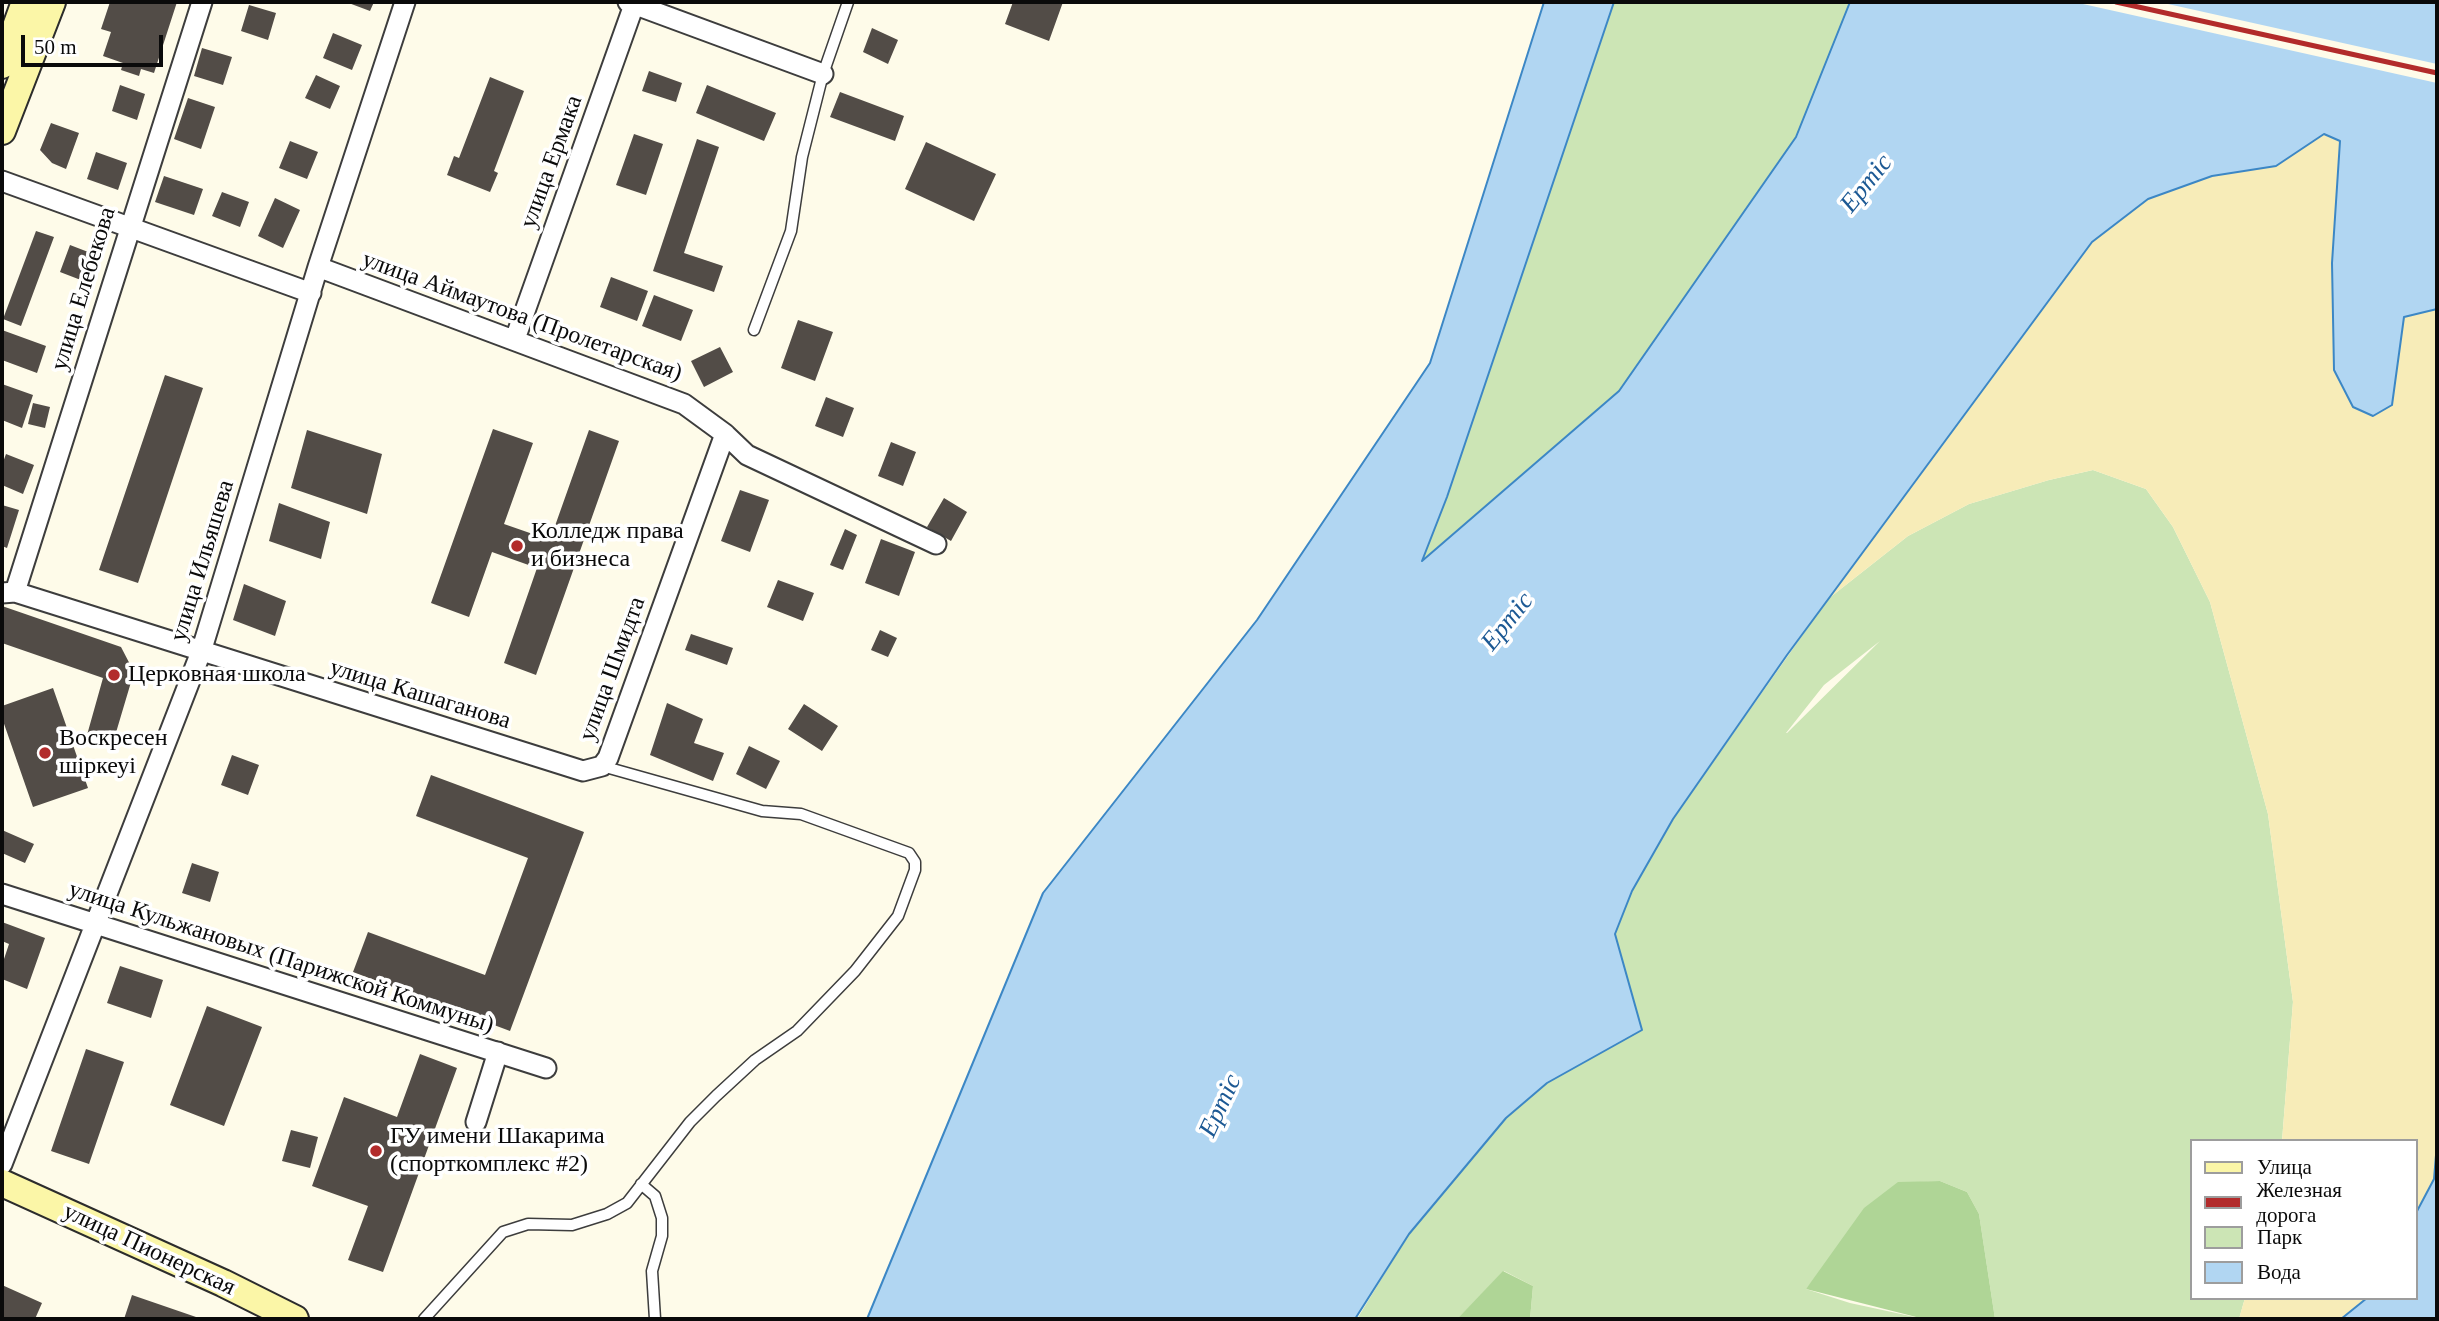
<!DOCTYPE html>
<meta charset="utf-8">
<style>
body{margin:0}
#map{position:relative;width:2439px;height:1321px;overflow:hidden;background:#fefbe9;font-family:Georgia,serif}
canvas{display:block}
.frame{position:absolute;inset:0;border:4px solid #0a0a0a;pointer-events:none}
.legend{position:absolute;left:2190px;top:1139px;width:228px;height:161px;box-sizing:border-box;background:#fff;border:2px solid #9d9d9d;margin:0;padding:9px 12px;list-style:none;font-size:21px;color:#0a0a0a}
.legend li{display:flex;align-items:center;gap:14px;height:35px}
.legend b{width:35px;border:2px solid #9d9d9d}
.scale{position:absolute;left:21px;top:35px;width:142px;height:32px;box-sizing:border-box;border:4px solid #0a0a0a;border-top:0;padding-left:9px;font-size:21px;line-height:24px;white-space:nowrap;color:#0a0a0a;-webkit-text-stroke:5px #fff;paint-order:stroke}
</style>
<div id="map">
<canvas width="2439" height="1321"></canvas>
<div class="frame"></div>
<ul class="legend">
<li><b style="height:9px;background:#fbf6a7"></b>Улица</li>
<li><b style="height:9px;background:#b22b2b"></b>Железная дорога</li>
<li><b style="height:19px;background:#cce5b5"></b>Парк</li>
<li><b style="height:19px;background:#b1d6f2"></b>Вода</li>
</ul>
<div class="scale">50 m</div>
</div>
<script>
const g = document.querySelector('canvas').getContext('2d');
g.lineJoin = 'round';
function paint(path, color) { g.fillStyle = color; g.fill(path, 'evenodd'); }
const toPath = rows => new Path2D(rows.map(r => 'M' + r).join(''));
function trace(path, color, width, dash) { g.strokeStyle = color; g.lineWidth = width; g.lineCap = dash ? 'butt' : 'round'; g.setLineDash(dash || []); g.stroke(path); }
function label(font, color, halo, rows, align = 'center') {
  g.font = font + ' Georgia,serif'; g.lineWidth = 7; g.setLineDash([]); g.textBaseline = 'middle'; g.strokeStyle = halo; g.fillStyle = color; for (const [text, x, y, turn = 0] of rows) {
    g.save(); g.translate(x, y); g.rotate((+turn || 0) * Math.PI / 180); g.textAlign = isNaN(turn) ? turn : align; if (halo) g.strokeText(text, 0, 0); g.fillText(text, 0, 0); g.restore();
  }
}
const green = toPath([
 [1614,2,1850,2,1796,137,1619,391,1420,562,1447,497],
 [2093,470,2146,489,2173,527,2210,602,2268,814,2293,1002,2282,1141,2192,1141,2192,1298,2245,1298,2239,1319,1995,1319,1979,1214,1967,1192,1940,1181,1898,1183,1806,1289,1850,1303,1924,1319,1530,1319,1533,1286,1504,1271,1457,1319,1357,1319,1409,1234,1506,1118,1547,1083,1642,1030,1615,934,1632,891,1673,819,1828,599,1908,536,1969,504,2049,480],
 [1880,641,1787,733,1786,733,1824,685]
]);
const forest = toPath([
 [1940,1181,1967,1192,1979,1214,1995,1319,1924,1319,1806,1289,1864,1208,1898,1182],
 [1503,1271,1533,1286,1530,1319,1457,1319]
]);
const sand = toPath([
 [2324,134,2341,141,2332,263,2334,370,2353,407,2391,405,2404,316,2437,309,2437,1143,2434,1179,2416,1213,2416,1141,2282,1141,2293,1002,2268,814,2210,602,2173,527,2146,489,2093,470,2049,480,1969,504,1908,536,1828,599,2092,242,2148,199,2212,176,2276,166],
 [2245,1298,2367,1298,2341,1319,2239,1319]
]);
const water = toPath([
 [1544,2,1614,2,1447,497,1422,561,1619,391,1796,137,1850,2,2437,2,2437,309,2404,317,2392,405,2373,416,2353,407,2334,370,2332,263,2340,141,2324,134,2276,166,2212,176,2148,199,2092,242,1787,655,1673,819,1632,891,1615,934,1642,1030,1547,1083,1506,1118,1409,1234,1355,1319,867,1319,1043,893,1257,620,1430,363,1544,2],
 [2437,1143,2437,1319,2341,1319,2367,1298,2416,1298,2416,1213,2434,1179,2437,1143]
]);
const pier = toPath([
 [2074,2,2159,2,2437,64,2437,83]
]);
const building = toPath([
 [110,2,177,2,154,73,141,69,139,76,121,70,123,63,103,56,111,32,101,29],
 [346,2,374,2,370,11],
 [1013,2,1063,2,1049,41,1005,24],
 [249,5,276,13,268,40,241,31],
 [872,28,898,40,888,64,863,52],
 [333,33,362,45,352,70,323,58],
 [202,48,232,57,223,85,194,76],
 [649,71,682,83,676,102,642,91],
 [316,75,340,86,330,109,305,98],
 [490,77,524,91,494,171,498,173,490,192,447,175,454,156,459,158],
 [120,85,145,94,137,120,112,111],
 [707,85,776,113,764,141,696,113],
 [840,92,904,116,895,141,830,117],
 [188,98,215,107,201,149,174,139],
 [51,123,79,133,66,169,52,163,40,150],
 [634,134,663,144,646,195,616,185],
 [697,139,719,147,684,253,723,266,714,292,653,271],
 [290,141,318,152,307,179,279,168],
 [926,142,996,174,974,221,905,189],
 [96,152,127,163,118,190,87,179],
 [164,176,203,189,194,215,155,202],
 [222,192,249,202,240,227,212,216],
 [275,198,300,210,283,248,258,236],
 [36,231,54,237,21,326,3,319],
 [70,245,96,255,86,282,60,272],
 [611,277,648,291,637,321,600,307],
 [654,295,693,310,681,341,642,326],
 [798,320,833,332,815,381,781,368],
 [2,330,46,346,37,373,2,360],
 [720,347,733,372,704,387,691,361],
 [165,375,203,388,138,583,99,570],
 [2,384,33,395,22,428,2,420],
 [826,397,854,408,843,437,815,426],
 [33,403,50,407,45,428,28,424],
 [493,429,533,443,504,524,550,540,589,430,619,441,536,675,504,663,537,568,492,552,469,617,431,603],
 [307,430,382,454,367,514,291,488],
 [891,442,916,452,903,486,878,476],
 [6,454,34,465,23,494,2,485,2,465],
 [740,490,769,500,750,552,721,541],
 [944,498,967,512,951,541,927,527],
 [279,503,330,522,321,559,269,541],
 [2,505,19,510,7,548,2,546],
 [845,529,857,535,843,570,830,565],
 [881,539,915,552,899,596,865,583],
 [778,580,814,593,803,621,767,607],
 [244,584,286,601,275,636,233,620],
 [2,606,121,647,134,672,112,746,87,735,103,678,2,643],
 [880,630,897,638,888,657,871,650],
 [691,634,733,648,727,665,685,650],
 [53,688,88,788,33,807,2,718,2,706],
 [667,703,703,719,694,743,724,753,713,781,650,755],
 [804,704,838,726,822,751,788,729],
 [749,746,780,761,766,789,736,774],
 [232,755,259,765,248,795,221,785],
 [431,775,584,832,510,1031,353,972,368,932,485,975,528,858,416,816],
 [2,830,34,844,25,863,2,853],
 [192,863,219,872,210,902,182,893],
 [2,922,45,938,27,989,2,979,2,965,9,944,2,941],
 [120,966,163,980,151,1018,107,1003],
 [207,1006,262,1027,224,1126,170,1105],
 [86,1049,124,1062,89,1164,51,1151],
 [420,1054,457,1068,383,1272,348,1260,368,1206,312,1186,344,1097,397,1117],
 [291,1130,318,1137,310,1168,282,1161],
 [2,1285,42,1303,35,1319,2,1319],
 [132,1295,196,1317,195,1319,124,1319]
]);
const lane = toPath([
 [754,330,791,231,802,157,823,74,848,2],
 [641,1184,655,1196,662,1218,662,1236,652,1271,655,1319],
 [424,1319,503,1232,528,1224,572,1225,607,1214,627,1203,690,1122,716,1096,755,1060,797,1031,855,971,898,916,915,870,915,862,909,853,801,814,762,811,602,766]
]);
const street = toPath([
 [628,2,823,74],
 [2,181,311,293],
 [515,339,635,2],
 [725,434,747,455,936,544],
 [15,592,202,2],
 [2,593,15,592,583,771,602,766,608,758,725,434,684,404,318,267],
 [2,894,546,1068],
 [476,1122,498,1052],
 [2,1164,201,652,318,267,405,2]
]);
const secondary = toPath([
 [2,65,25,2],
 [2,131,52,2],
 [2,1183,223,1283,295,1319]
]);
const rail = toPath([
 [2116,2,2437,73]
]);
const markers = [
 [517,546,7,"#b22b2b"],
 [114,675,7,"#b22b2b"],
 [45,753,7,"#b22b2b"],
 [376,1151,7,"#b22b2b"]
];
const streetNames = [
 ["улица Ермака",552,162,-70],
 ["улица Елебекова",84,289,-73],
 ["улица Аймаутова (Пролетарская)",522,317,20],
 ["улица Ильяшева",203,561,-73],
 ["улица Шмидта",613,669,-70],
 ["улица Кашаганова",420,695,17],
 ["улица Кульжановых (Парижской Коммуны)",281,958,18],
 ["улица Пионерская",149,1250,25]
];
const poiNames = [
 ["Колледж права",531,532],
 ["и бизнеса",531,560],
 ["Церковная школа",128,675],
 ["Воскресен",59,739],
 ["шіркеуі",59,767],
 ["ГУ имени Шакарима",390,1137],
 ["(спорткомплекс #2)",390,1165]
];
const waterNames = [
 ["Ертіс",1867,184,-51],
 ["Ертіс",1508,622,-51],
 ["Ертіс",1221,1106,-65]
];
paint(green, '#cce5b5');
paint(forest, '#afd596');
paint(sand, '#f7ecb8');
paint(water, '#b1d6f2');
trace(water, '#3c87c5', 2);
paint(pier, '#fefbe9');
paint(building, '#524c47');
trace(lane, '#3d3d3d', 13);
trace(street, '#3d3d3d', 23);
trace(secondary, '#2c2c2c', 30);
trace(lane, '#fff', 10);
trace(street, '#fff', 19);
trace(secondary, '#fbf6a7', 26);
trace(rail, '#b22b2b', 5);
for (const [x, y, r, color] of markers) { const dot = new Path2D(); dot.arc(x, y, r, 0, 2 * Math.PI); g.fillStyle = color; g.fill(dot); trace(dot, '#fff', 2.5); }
label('24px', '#0a0a0a', '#fff', streetNames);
label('24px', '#0a0a0a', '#fff', poiNames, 'left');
label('italic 26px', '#1c5994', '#fff', waterNames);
</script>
